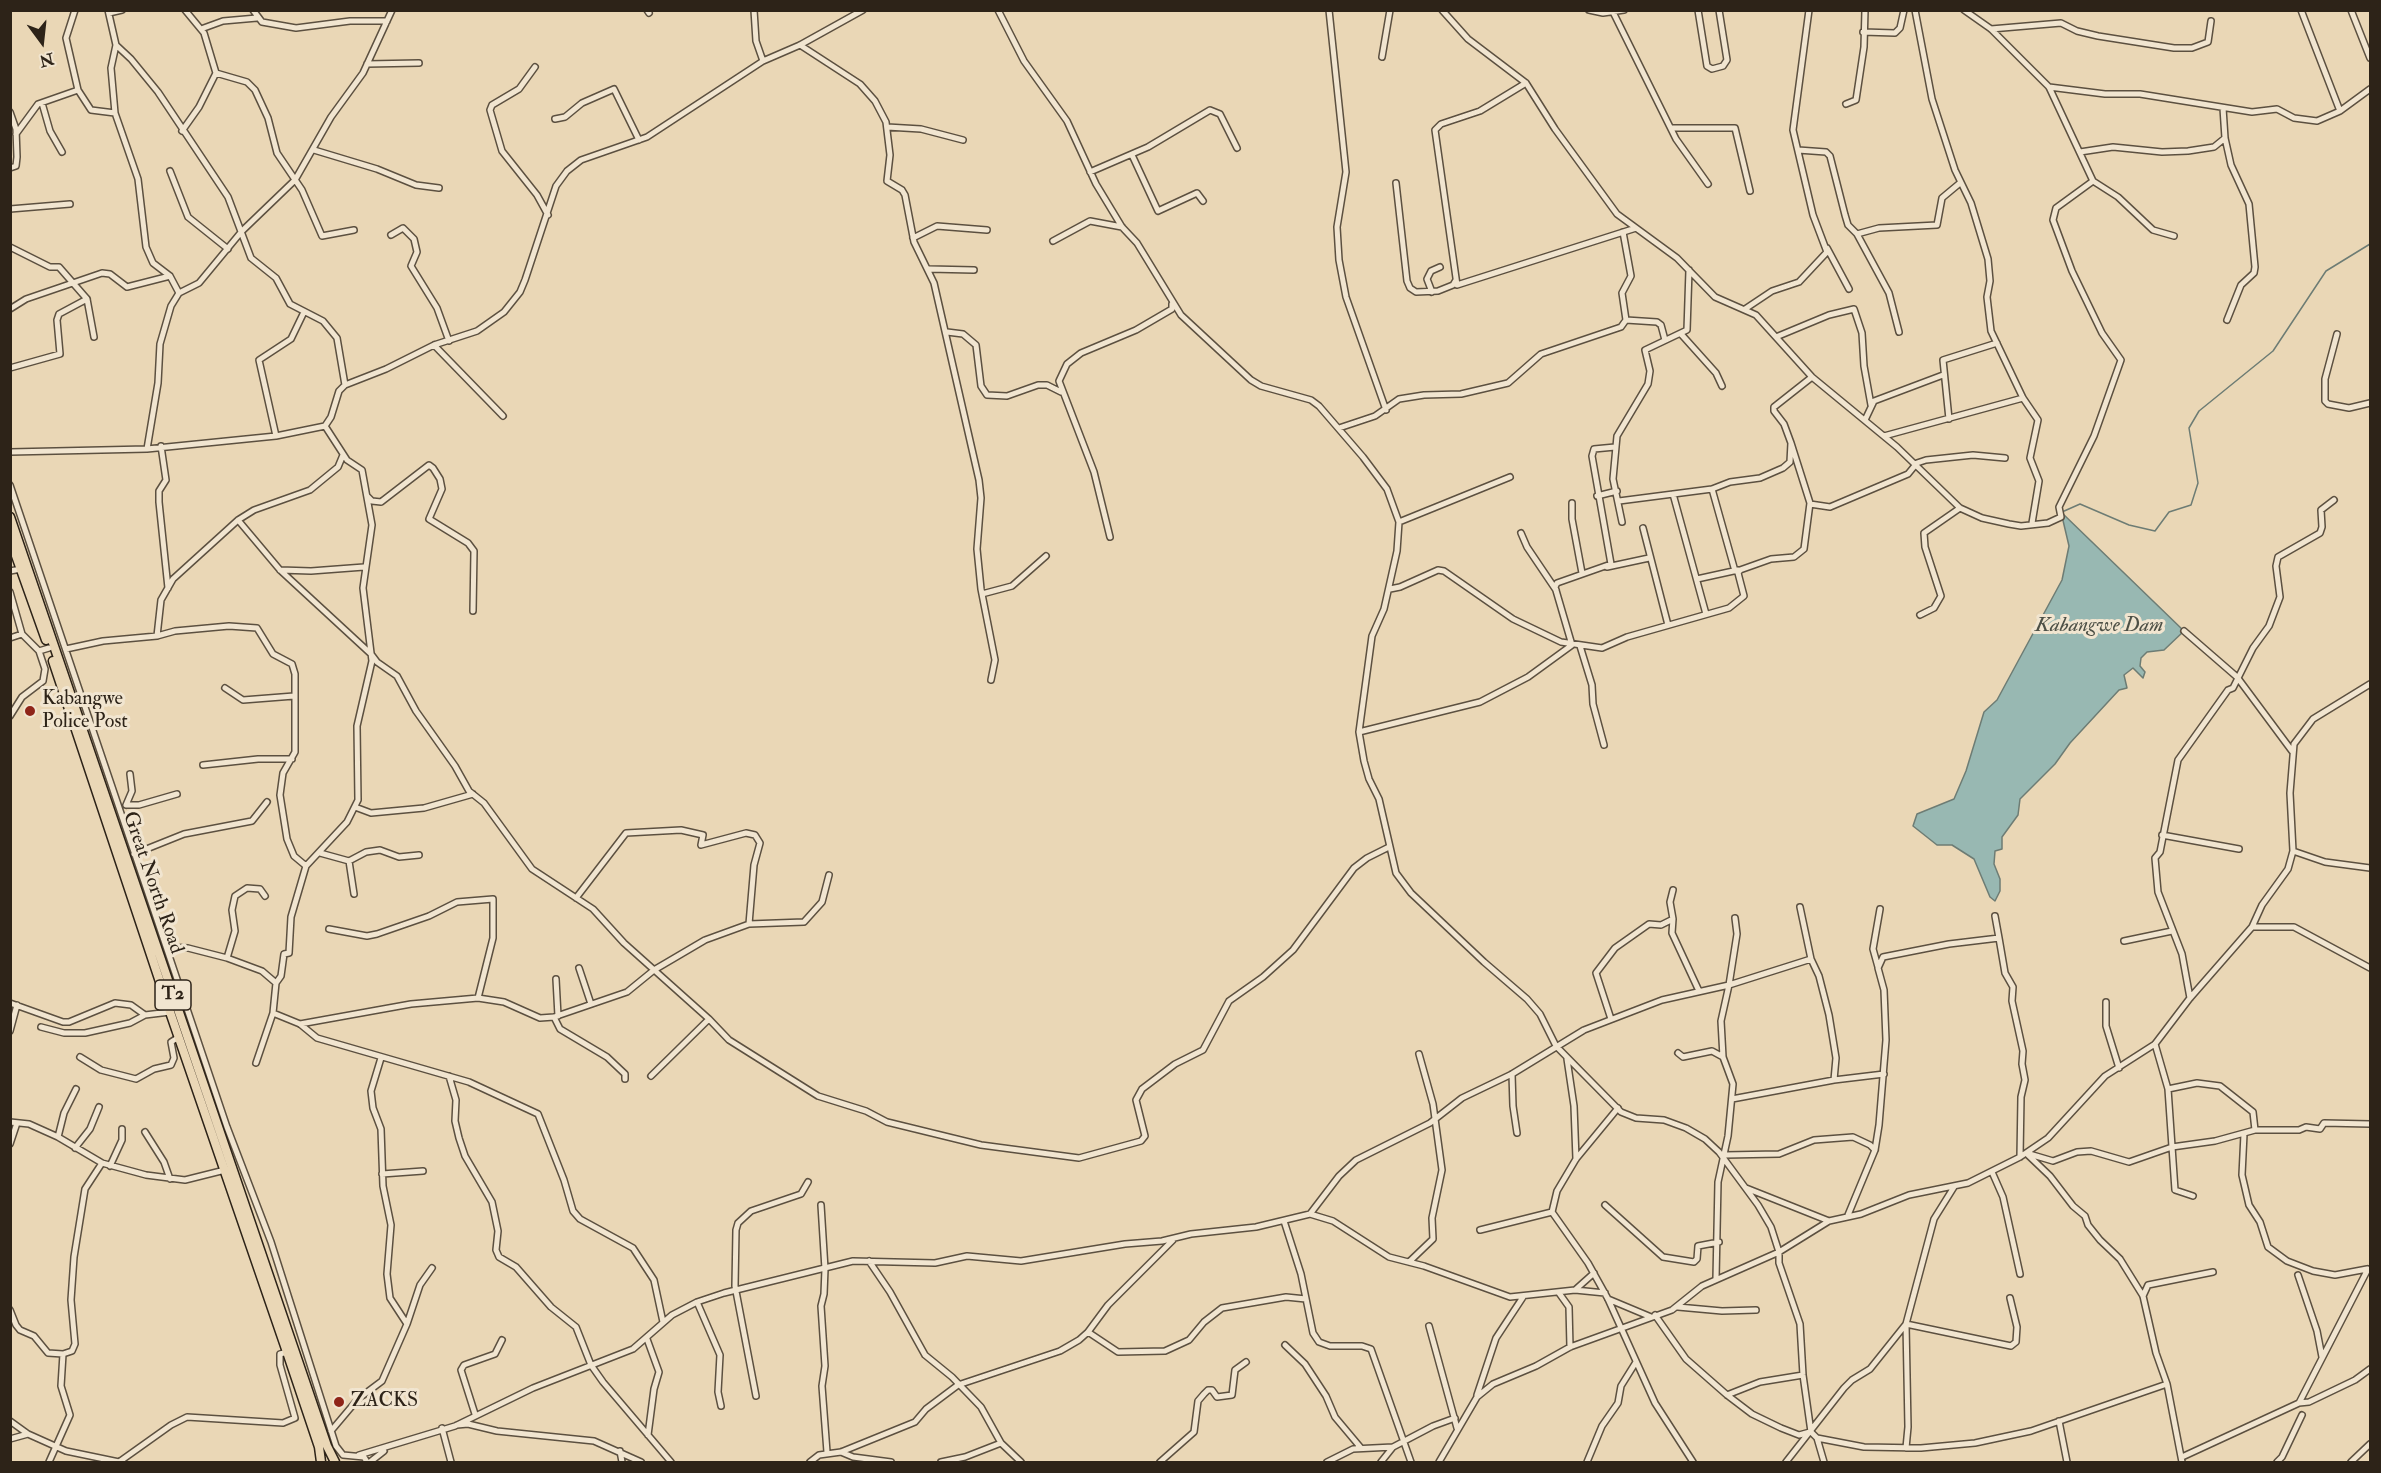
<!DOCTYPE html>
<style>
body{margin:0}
#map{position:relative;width:2381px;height:1473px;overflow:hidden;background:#ead7b6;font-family:"IM FELL Double Pica",serif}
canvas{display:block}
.frame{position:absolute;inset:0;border:12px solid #2d2318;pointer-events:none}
.north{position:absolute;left:12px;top:12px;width:60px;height:60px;-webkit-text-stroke:4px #f1e5d0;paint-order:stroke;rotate:165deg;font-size:16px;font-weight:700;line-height:24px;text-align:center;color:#2d2318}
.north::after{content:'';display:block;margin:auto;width:21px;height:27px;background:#2d2318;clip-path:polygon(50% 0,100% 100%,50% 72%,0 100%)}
</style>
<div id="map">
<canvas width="2381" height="1473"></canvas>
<div class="frame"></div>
<div class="north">N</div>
</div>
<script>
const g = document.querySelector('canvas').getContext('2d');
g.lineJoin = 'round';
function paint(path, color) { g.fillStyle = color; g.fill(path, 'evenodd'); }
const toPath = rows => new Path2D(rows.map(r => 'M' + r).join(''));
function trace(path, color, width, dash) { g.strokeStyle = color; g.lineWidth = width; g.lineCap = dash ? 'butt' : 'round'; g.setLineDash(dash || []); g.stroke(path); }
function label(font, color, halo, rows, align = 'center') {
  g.font = font + ' "IM FELL Double Pica",serif'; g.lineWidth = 6; g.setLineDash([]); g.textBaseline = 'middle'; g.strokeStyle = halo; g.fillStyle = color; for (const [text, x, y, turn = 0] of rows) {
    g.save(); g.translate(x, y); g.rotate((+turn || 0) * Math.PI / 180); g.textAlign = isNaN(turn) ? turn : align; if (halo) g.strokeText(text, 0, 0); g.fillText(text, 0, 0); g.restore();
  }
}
const water = toPath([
 [2061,512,2184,631,2164,650,2147,652,2141,658,2140,666,2145,672,2143,678,2133,668,2124,675,2127,688,2119,690,2070,743,2055,764,2020,799,2018,815,2002,837,2002,849,1995,851,1994,864,2000,879,2000,891,1995,901,1990,897,1974,859,1952,845,1937,845,1913,826,1917,814,1954,799,1966,771,1984,712,1997,700,2062,580,2069,546,2061,512]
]);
const stream = toPath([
 [2062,512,2080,504,2129,525,2155,531,2169,512,2191,505,2198,483,2189,428,2199,411,2273,351,2326,271,2370,244],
 [375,1462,376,1462]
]);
const minor = toPath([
 [75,10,66,38,78,90,91,110,115,113],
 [108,10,116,45,131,59,158,92,228,197,251,258,276,278,290,304,323,321,337,338,345,385],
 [253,10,262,22,296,28,350,21,387,21],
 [647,10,649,13],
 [754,10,756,41,763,61],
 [998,10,1024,61,1067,121,1096,184,1122,227,1137,243,1181,315,1251,380,1261,386,1311,400,1319,406,1363,457,1387,489,1399,522,1397,551,1384,609,1372,636,1359,732,1364,761,1369,779,1379,799,1396,873,1411,893,1484,962,1527,999,1540,1014,1556,1046,1621,1112,1636,1118,1664,1120,1686,1128,1705,1139,1719,1152,1758,1205,1771,1227,1779,1252,1779,1263,1800,1324,1803,1375,1811,1432,1817,1438,1824,1462],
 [1329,10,1346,172,1337,227,1339,260,1346,297,1386,410],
 [1442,10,1468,39,1526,83,1555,129,1617,214,1677,258,1715,297,1756,315,1812,377,1897,447,1960,508,1982,518,2009,524,2021,526,2048,523,2061,517,2059,507,2094,436,2121,360,2102,333,2072,271,2053,220,2056,208,2093,181,2049,87,1991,29,1964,10],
 [1589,10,1603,13,1624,10],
 [1698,10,1707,66,1712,69,1723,66,1727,60,1719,10],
 [1915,10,1932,99,1955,170,1971,203,1988,259,1990,281,1987,297,1991,331,2023,398,2038,420,2030,458,2039,481,2032,523],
 [2301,10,2340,111],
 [2351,10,2370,58],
 [1613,12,1676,139,1708,184],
 [109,13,122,10],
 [201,29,223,21,257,18],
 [1991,29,2061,23,2077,31,2098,36,2174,48,2192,48,2208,42,2211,21],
 [1863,32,1895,33,1900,28,1904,10],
 [116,45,111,68,115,113,138,179,146,247,153,263,170,276,179,293],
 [800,45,860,84,875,101,886,122,890,155,887,181,902,190,905,195,914,242,934,283,979,480,981,498,977,549,981,589,995,660,991,680],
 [1382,57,1390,10],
 [367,64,419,63],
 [535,67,519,89,492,105,490,110,502,151,537,195,548,215],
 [216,73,247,82,255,90,268,118,277,153,302,190,322,236,354,230],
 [1526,83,1480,111,1441,124,1435,130,1457,285,1636,228],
 [2049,87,2105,94,2140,94,2252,112,2277,109,2294,118,2317,121,2340,111,2370,89],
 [42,103,50,131,62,152],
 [1846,104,1856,100,1864,47,1865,10],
 [2223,108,2225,138,2231,165,2249,204,2255,267,2254,273,2241,285,2227,320],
 [10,112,16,129,17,157,16,166,10,168],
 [555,119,565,117,582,103,614,89,639,140],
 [887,127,921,129,963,140],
 [1672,128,1735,128,1750,191],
 [182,131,199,107,216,73,204,33,185,10],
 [16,134,38,104,78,90],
 [314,150,377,169,416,185,439,188],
 [1798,150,1826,152,1830,156,1845,215,1848,225,1857,234,1879,228,1937,225,1942,198,1960,183],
 [2080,152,2113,147,2162,152,2188,151,2214,147,2225,138],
 [1132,155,1158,211,1197,193,1203,201],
 [170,171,188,217,228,249],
 [1090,172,1148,147,1210,110,1220,114,1237,148],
 [2093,181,2118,197,2153,230,2174,236],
 [1396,183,1407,281,1410,288,1416,292,1438,291,1453,285,1456,280],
 [10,209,70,204],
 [1857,234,1889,293,1899,332],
 [391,235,403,228,414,239,417,252,411,266,437,308,449,341],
 [913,238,937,226,987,230],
 [1053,241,1090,221,1122,227],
 [10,247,50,267,59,267,87,299,59,314,57,320,60,354,10,368],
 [1827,248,1849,289],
 [929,269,974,270],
 [1432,292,1427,279,1431,271,1440,267],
 [87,299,94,337],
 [10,309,26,299,102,273,110,274,127,287,170,276],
 [1745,309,1772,291,1799,282,1827,252,1813,215,1793,130,1809,10],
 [1626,320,1657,322,1661,325,1665,340],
 [947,332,963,334,976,345,981,386,987,395,1007,396,1038,385,1047,385,1061,392],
 [1681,334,1716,373,1722,386],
 [2337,334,2325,379,2325,401,2328,404,2349,408,2370,403],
 [1776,337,1829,315,1854,309,1862,333,1864,366,1871,405],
 [434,345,503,416],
 [1949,419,1943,360,1997,343],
 [1865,420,1874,401,1943,375],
 [1339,428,1375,416,1399,399,1424,395,1461,394,1508,383,1541,354,1621,327,1626,320,1622,293,1631,276,1623,232],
 [276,436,259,360,291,339,304,312],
 [1884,436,2023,398],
 [161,446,166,480,159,491,159,502,168,588],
 [147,449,158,383,160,344,171,306,179,293,199,283,242,231,295,180,331,117,363,73,392,10],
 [10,452,147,449,276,436,325,426,331,417,339,391,345,385,386,369,434,345,477,331,504,312,520,292,525,280,556,186,567,171,581,160,647,137,763,61,800,45,863,10],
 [10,485,227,1127,271,1242,336,1446,343,1455,364,1457,367,1462],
 [1712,489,1735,571],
 [1673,494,1706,614],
 [367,496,372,501,381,502,429,465,433,468,440,479,442,489,429,519,468,543,474,551,473,611],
 [1597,496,1617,491],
 [1619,501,1712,489,1730,482,1760,478,1783,468,1790,462,1791,443,1784,424,1774,411,1774,407,1812,377],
 [1572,503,1572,519,1582,573],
 [1810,504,1830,507,1908,474,1917,463,1926,460,1973,455,2005,458],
 [238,520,280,570,371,654,377,662,397,676,416,711,455,766,469,791,484,803,532,869,593,909,624,943,709,1019,729,1040,818,1096,866,1111,887,1122,981,1145,1079,1158,1141,1141,1145,1136,1136,1100,1142,1089,1175,1064,1203,1050,1229,1001,1263,977,1293,950,1354,868,1367,858,1389,847],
 [1399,522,1510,477],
 [1622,522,1613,479,1617,436,1648,384,1650,371,1645,350,1687,330,1689,270],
 [1643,528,1668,625],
 [1521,533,1527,547,1556,590],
 [1110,537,1094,472,1059,381,1067,364,1081,353,1136,330,1172,309,1172,304],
 [1607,567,1649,558],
 [280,570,311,571,364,567],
 [10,571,21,569],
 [1697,579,1738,570],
 [1390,589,1400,587,1438,570,1444,571,1513,619,1561,642,1602,648,1627,637,1729,608,1744,596,1738,573,1740,570,1771,559,1794,557,1804,549,1810,503,1791,443],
 [10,592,22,634,39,651],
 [982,594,1012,586,1046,556],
 [1920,615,1934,608,1941,596,1925,547,1924,533,1960,508],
 [2184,631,2237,677,2292,751],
 [157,636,161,600,173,579,238,520,254,510,310,490,338,467,343,455],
 [10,638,22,634],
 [1580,646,1592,685,1593,704,1604,745],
 [66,649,103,641,157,636,175,631,229,626,257,628,273,654,292,664,295,674,295,752,283,773,280,795,287,839,294,856,306,866],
 [225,688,243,700,294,696],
 [10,716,22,697,43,681,45,669,39,651,49,648],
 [1359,732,1480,702,1528,677,1572,645,1555,587,1557,583,1611,564,1592,456,1594,449,1615,447],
 [203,765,258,759,292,759],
 [126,805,132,791,130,774],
 [127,805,139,805,177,794],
 [355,807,371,813,424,808,473,794],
 [2162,835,2239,849],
 [2293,851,2325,862,2370,868],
 [320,853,349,861,366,852,380,850,399,857,419,855],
 [134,854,184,834,252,821,267,802],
 [349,861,354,894],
 [1800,907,1811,959],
 [1995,916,1999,938],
 [1735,918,1737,934,1729,985,1811,959,1819,976,1829,1015,1836,1058,1834,1080],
 [1673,919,1670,902,1673,890],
 [749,924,804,922,822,902,829,875],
 [2252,927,2294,927,2370,968],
 [329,929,367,936,377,934,429,916,457,902,493,899,493,938,478,998],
 [2124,941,2172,931],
 [168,947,188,948,227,958,262,971,276,983],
 [227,958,235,931,232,910,235,896,247,888,260,889,265,896],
 [1878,967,1873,949,1880,909],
 [579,968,591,1004],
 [556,979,558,1016],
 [2190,998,2182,954,2158,892,2155,858,2160,852,2178,760,2228,690,2233,688,2253,648,2269,626,2280,597,2276,566,2278,557,2320,533,2322,527,2321,510,2334,500],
 [2106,1002,2106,1026,2119,1068],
 [10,1003,63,1022,69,1022,115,1003,131,1005,145,1015,170,1012],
 [273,1013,300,1024,317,1038,469,1082,538,1114,564,1180,573,1211,580,1219,633,1248,654,1280,663,1322],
 [554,1017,560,1029,607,1057,625,1074,625,1079],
 [1611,1019,1596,973,1615,948,1649,924,1661,925,1673,919,1672,933,1699,991],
 [300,1024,411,1004,478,998,504,1002,540,1018,554,1017,627,992,654,970,705,940,749,924,754,865,760,843,755,835,746,833,701,845,703,835,681,830,626,833,576,898],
 [41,1027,64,1033,85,1033,130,1023,145,1015],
 [10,1031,17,1005],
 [2155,1044,2168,1089,2175,1190,2193,1196],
 [1678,1053,1683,1057,1712,1051,1723,1057],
 [80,1057,101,1070,136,1079,154,1069,171,1065,174,1058,171,1042,179,1037],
 [1567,1059,1574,1106,1576,1159],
 [256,1063,273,1013,276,983,281,976,284,954,289,953,291,917,306,866,347,822,358,800,357,726,372,661,363,588,372,525,362,470,347,460,325,426],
 [1512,1074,1513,1106,1517,1133],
 [449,1076,456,1100,455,1121,459,1138,465,1156,492,1202,498,1231,496,1250,499,1257,516,1267,551,1307,576,1327,591,1365,603,1382,671,1462],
 [651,1076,709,1019],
 [2168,1089,2197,1083,2220,1086,2253,1112,2255,1130],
 [1732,1099,1834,1080,1884,1074],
 [1618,1108,1576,1159,1557,1191,1552,1212,1588,1263,1608,1299,1655,1403,1693,1462],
 [10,1122,29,1124,58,1137,102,1163,146,1175,185,1180,225,1170],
 [145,1132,164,1162,170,1179],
 [2244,1134,2242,1175,2249,1205,2260,1222,2268,1247,2287,1261,2313,1271,2335,1275,2367,1269],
 [58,1137,64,1113,76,1089],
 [10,1144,17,1123],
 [75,1148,90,1129,99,1107],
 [2026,1153,2053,1161,2077,1152,2091,1151,2129,1162,2172,1147,2215,1141,2255,1130,2299,1130,2306,1127,2320,1129,2324,1123,2370,1124],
 [1725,1155,1779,1154,1814,1140,1853,1137,1870,1145,1875,1150],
 [2028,1155,2050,1176,2073,1206,2085,1216,2088,1225,2100,1240,2120,1259,2143,1296,2156,1353,2167,1384,2182,1462],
 [110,1166,122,1140,122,1129],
 [1992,1172,2003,1197,2020,1274],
 [382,1174,423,1171],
 [1746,1188,1829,1221],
 [821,1205,825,1269,824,1294,821,1306,825,1366,822,1386,827,1452],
 [1605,1205,1663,1257,1694,1262,1697,1259,1698,1246,1719,1242],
 [1310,1214,1333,1221,1389,1257,1424,1266,1510,1297,1575,1290,1605,1293],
 [1848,1215,1875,1150,1879,1125,1886,1040,1884,990,1878,968,1883,957,1949,944,1999,938,2005,973,2013,987,2012,1001,2023,1051,2022,1064,2025,1080,2021,1097,2020,1157],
 [1284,1221,1301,1274,1313,1333,1319,1342,1330,1346,1362,1346,1371,1349,1411,1462],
 [1480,1230,1552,1212],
 [869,1261,890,1292,925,1355,952,1377,981,1407,1001,1443,1021,1462],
 [1409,1262,1433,1239,1432,1218,1442,1170,1433,1104,1419,1054],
 [2298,1275,2317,1331,2322,1357],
 [1575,1290,1594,1273],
 [1559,1293,1569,1307,1570,1347],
 [2143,1296,2148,1285,2213,1272],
 [1608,1299,1651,1317],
 [697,1302,720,1355,718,1392,721,1406],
 [1678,1307,1722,1311,1756,1310],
 [10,1310,16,1325,20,1330,34,1336,48,1353,63,1354],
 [1655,1315,1686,1359,1727,1395,1752,1414,1781,1428,1799,1435,1810,1432],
 [407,1324,420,1285,432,1268],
 [1429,1326,1457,1428],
 [1088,1332,1118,1352,1165,1351,1189,1340,1204,1322,1222,1308,1286,1297,1306,1299],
 [647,1339,659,1372,654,1389,648,1435],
 [1285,1345,1305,1364,1326,1396,1335,1417,1361,1448],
 [1477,1395,1496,1338,1523,1297],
 [1727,1395,1760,1382,1803,1375],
 [756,1396,735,1286,736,1230,738,1223,751,1211,801,1194,808,1182],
 [2299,1403,2309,1402,2355,1380,2370,1369],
 [475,1414,461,1370,464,1365,495,1354,502,1340],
 [10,1421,28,1434,66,1451,119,1462,171,1425,187,1417,283,1423,295,1418,280,1365,280,1354,287,1352],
 [2059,1421,2067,1462],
 [457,1425,468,1424,497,1431,594,1441,641,1462],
 [442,1428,451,1462],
 [331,1431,358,1399,382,1381,407,1324,390,1298,387,1274,391,1225,383,1186,381,1129,373,1108,371,1091,381,1058],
 [1817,1438,1864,1447,1921,1448,1975,1443,2031,1431,2167,1384],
 [10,1439,28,1434],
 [1906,1448,1908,1427,1906,1324,2011,1346,2016,1342,2017,1327,2010,1298],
 [620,1451,622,1462],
 [841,1452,853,1457,891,1462],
 [359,1455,455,1426,533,1388,633,1349,672,1315,697,1302,724,1293,853,1261,935,1263,967,1256,1021,1261,1125,1244,1162,1241,1191,1234,1256,1227,1310,1214,1339,1176,1356,1160,1430,1123,1462,1098,1512,1074,1584,1030,1662,1000,1729,985,1721,1021,1723,1057,1733,1084,1728,1136,1718,1182,1716,1279],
 [2182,1457,2299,1403,2368,1269],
 [49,1462,70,1415,61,1386,63,1354,72,1351,75,1344,71,1300,74,1257,85,1189,102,1163],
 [370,1462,384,1451],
 [810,1462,819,1455,841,1452,915,1422,926,1409,958,1385,1060,1351,1079,1340,1088,1332,1108,1305,1173,1240],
 [941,1462,965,1457,1001,1443],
 [1160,1462,1194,1432,1198,1401,1204,1394,1208,1390,1212,1390,1217,1397,1232,1395,1235,1370,1246,1362],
 [1327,1462,1353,1449,1393,1447,1433,1426,1455,1418],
 [1381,1462,1393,1447],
 [1439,1462,1477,1397,1493,1384,1536,1366,1570,1347,1672,1310,1702,1286,1779,1252,1829,1221,1861,1214,1909,1195,1968,1183,2020,1157,2048,1138,2105,1076,2155,1044,2190,998,2252,927,2262,905,2288,869,2293,851,2290,793,2294,744,2313,719,2370,684],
 [1587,1462,1602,1426,1618,1403,1621,1386,1636,1362],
 [1786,1462,1844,1388,1852,1380,1870,1369,1906,1324,1934,1219,1954,1187],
 [2277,1462,2282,1457,2302,1415],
 [2351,1462,2370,1444]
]);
const primary = toPath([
 [10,517,327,1446,335,1462],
 [10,539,46,640],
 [53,661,170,1012,287,1352,319,1447,321,1462]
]);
const markers = [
 [30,711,6,"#8f2418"],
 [339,1402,6,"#8f2418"]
];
const shields = [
 [173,995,36]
];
const shieldNames = [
 ["T2",173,995]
];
const poiNames = [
 ["Kabangwe",42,700],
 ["Police Post",42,723],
 ["ZACKS",351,1402]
];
const streetNames = [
 ["Great North Road",152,883,71]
];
const waterNames = [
 ["Kabangwe Dam",2099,626]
];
paint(water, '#98b8b2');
trace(water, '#6d7c74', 1.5);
trace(stream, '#6d7c74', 1.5);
trace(minor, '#5c5040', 8);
trace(primary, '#2d2318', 11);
trace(minor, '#f1e5d0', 5);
trace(primary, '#ead7b6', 8);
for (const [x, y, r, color] of markers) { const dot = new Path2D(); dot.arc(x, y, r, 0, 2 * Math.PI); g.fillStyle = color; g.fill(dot); trace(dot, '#f1e5d0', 2); }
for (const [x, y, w] of shields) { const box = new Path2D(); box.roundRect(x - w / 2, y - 15, w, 30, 4.5); g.fillStyle = '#f1e5d0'; g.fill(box); trace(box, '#2d2318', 1.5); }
label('bold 18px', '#2d2318', null, shieldNames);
label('20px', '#2d2318', '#f1e5d0', poiNames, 'left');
label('20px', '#2d2318', '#f1e5d0', streetNames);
label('italic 21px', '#4d5046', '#f1e5d0', waterNames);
</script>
